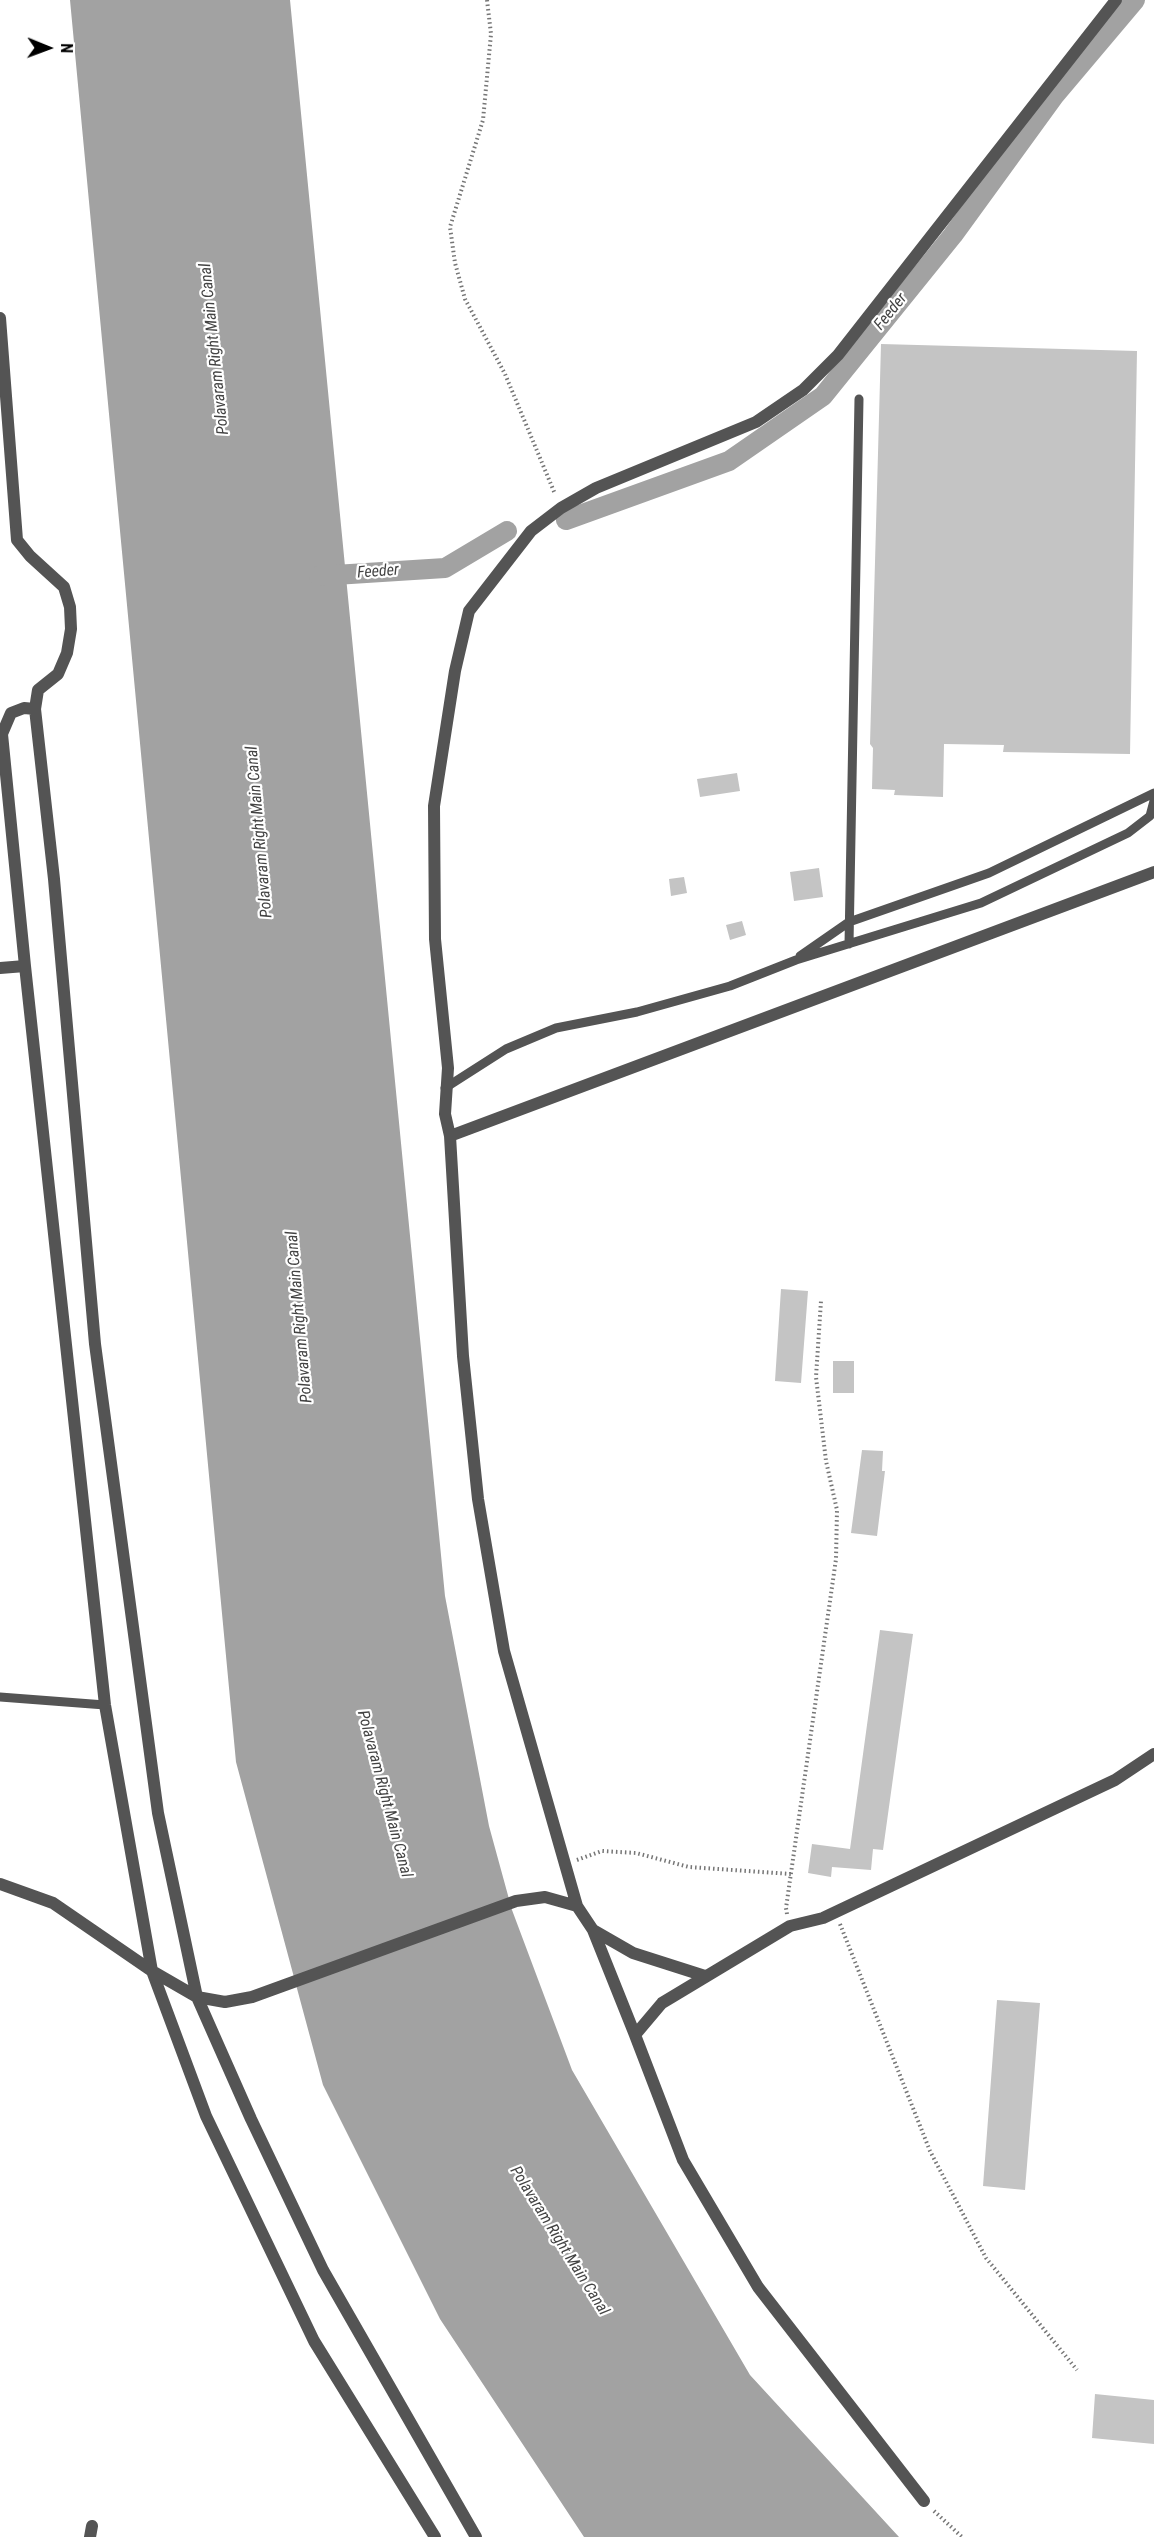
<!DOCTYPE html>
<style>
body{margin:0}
#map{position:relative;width:1154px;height:2537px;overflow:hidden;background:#fff;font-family:"Roboto Condensed",sans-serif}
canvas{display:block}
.north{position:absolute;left:18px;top:18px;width:60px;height:60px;-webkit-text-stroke:4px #fff;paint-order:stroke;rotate:91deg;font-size:16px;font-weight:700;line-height:24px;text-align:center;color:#000}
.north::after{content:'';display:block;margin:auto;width:21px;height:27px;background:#000;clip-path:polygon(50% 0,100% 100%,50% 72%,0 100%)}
</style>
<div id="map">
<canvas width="1154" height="2537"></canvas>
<div class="north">N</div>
</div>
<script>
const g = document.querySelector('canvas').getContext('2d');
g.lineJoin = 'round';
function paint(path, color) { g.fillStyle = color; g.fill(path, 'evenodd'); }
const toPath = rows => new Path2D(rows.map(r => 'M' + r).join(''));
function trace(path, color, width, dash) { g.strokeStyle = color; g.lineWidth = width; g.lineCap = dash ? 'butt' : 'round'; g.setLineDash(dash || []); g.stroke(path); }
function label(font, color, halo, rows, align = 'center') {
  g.font = font + ' "Roboto Condensed",sans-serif'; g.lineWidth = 4.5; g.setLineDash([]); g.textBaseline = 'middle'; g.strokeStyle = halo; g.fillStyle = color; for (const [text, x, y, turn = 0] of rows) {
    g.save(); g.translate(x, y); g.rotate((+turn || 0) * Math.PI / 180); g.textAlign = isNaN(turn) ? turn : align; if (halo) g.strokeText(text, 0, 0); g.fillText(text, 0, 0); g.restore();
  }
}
const water = toPath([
 [70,0,290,0,445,1596,489,1826,512,1910,572,2070,750,2375,899,2537,584,2537,440,2319,323,2085,236,1762]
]);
const canal = toPath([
 [566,520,729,461,823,396,953,235,1054,96,1135,0],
 [319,576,445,568,507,531]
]);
const building = toPath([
 [881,344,1137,351,1130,754,1003,752,1004,745,944,744,943,797,894,795,895,790,872,789,873,748,870,744],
 [737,773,740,791,700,797,697,779],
 [819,868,823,897,794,901,790,872],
 [684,877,687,893,671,896,669,879],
 [742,921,746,935,730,940,726,925],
 [781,1289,808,1291,801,1383,775,1381],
 [833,1361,854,1361,854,1393,833,1393],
 [862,1450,883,1451,882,1471,885,1471,877,1536,851,1533],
 [880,1630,913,1634,883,1850,873,1849,871,1870,832,1867,831,1877,808,1873,812,1844,850,1849],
 [997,2000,1040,2003,1025,2190,983,2186],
 [1095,2394,1154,2400,1154,2444,1092,2438]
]);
const path = toPath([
 [487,0,491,34,483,120,450,227,455,263,465,299,505,374,555,494],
 [577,1860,602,1851,636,1853,689,1867,791,1874],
 [787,1914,786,1908,836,1559,837,1510,826,1461,816,1377,821,1301],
 [840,1924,930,2151,986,2258,1077,2370],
 [934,2511,962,2537]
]);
const service = toPath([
 [849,944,859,399],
 [800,956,849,922,989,873,1154,793],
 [445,1088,506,1049,556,1028,637,1012,730,986,796,960,981,903,1128,833,1150,816,1154,801],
 [0,1697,105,1705]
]);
const minor = toPath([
 [0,318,17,540,30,556,64,587,70,607,71,629,67,653,58,674,38,690,35,709,54,879,95,1344,158,1813,197,1997,251,2119,323,2270,476,2537],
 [35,709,24,708,11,713,2,734,25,966,105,1705,152,1971,206,2116,314,2341,435,2537],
 [0,968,25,966],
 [450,1136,1154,872],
 [0,1884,53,1903,152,1971,197,1997,225,2002,252,1997,516,1901,545,1897,577,1906],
 [593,1930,635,2035],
 [705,1976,633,1953,593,1930,577,1906,504,1651,478,1499,463,1356,450,1136,445,1114,448,1068,435,939,434,806,455,671,469,611,531,531,561,508,596,488,756,422,803,390,838,355,1116,0],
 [924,2501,758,2287,683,2160,635,2035,662,2003,790,1926,823,1918,1115,1780,1154,1754],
 [90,2537,92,2526]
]);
const waterNames = [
 ["Feeder",891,312,-51],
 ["Polavaram Right Main Canal",215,349,-96],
 ["Feeder",378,572,-4],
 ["Polavaram Right Main Canal",260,832,-95],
 ["Polavaram Right Main Canal",300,1317,-95],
 ["Polavaram Right Main Canal",384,1794,75],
 ["Polavaram Right Main Canal",559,2241,58]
];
paint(water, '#a2a2a2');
trace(canal, '#a2a2a2', 20);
paint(building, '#c4c4c4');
trace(path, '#767676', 4, [1.5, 3]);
trace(service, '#545454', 9);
trace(minor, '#545454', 12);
label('italic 16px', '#434343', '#fff', waterNames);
</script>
